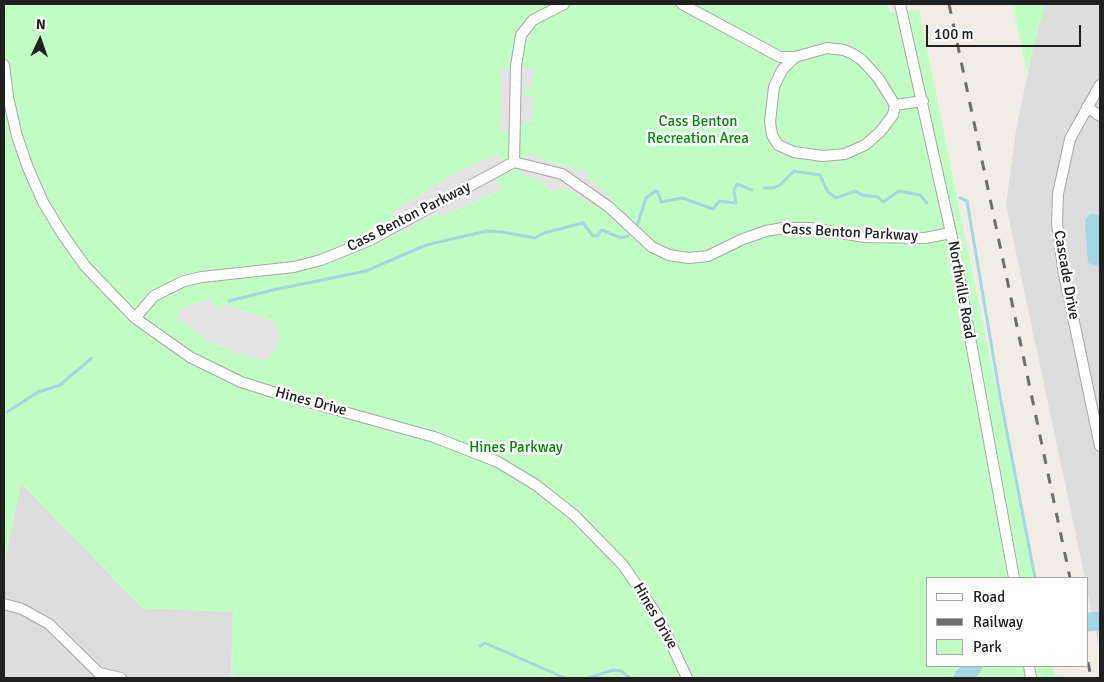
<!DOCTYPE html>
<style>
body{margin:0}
#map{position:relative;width:1104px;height:682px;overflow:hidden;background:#f1ede6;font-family:Signika,sans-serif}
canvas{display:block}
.frame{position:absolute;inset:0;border:5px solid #202020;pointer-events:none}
.legend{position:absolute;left:926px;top:577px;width:162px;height:90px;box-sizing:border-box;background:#fff;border:1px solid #a6a6a6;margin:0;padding:6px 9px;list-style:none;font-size:15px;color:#202020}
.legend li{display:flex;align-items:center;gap:10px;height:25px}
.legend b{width:25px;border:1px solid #a6a6a6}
.north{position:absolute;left:15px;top:15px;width:50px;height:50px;-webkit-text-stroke:4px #fff;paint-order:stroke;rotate:3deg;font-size:14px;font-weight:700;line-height:20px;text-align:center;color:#202020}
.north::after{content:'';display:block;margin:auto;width:18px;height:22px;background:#202020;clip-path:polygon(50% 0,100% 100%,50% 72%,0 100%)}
.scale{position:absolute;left:926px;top:25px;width:155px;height:22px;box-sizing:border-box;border:2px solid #202020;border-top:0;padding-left:6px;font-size:15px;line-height:18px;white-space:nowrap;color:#202020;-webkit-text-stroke:4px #fff;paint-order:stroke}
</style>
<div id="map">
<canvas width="1104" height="682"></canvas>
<div class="frame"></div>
<ul class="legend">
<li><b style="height:6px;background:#fff"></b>Road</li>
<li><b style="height:6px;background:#6e6e6e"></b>Railway</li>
<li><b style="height:14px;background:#c0fec3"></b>Park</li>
</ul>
<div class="north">N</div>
<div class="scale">100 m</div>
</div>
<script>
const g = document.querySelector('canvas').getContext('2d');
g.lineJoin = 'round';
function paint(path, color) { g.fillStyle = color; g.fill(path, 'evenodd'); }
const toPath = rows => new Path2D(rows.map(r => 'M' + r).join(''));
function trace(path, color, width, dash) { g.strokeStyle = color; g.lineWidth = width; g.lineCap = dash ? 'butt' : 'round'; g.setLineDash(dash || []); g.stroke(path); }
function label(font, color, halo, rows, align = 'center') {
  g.font = font + ' Signika,sans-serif'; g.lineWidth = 5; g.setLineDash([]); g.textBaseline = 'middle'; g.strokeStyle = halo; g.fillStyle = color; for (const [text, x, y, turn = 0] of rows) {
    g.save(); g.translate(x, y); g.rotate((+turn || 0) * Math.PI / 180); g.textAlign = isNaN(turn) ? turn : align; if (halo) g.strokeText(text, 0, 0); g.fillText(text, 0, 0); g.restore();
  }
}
const residential = toPath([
 [1045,4,1100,4,1100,653,1088,594,1088,578,1085,578,1006,205,1016,130,1035,38],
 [21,483,142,608,233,612,231,678,4,678,4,565]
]);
const park = toPath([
 [4,4,887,4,890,12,919,10,1035,578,928,578,928,666,1053,666,1055,676,1065,676,1065,678,231,678,233,612,142,608,21,483,4,565],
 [1012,4,1045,4,1027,71]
]);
const parking = toPath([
 [501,69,534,69,533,87,524,87,523,95,533,96,533,122,521,122,521,133,500,132],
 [528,152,547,162,579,169,589,173,587,177,613,199,603,211,570,190,551,190,532,177,520,175],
 [498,153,506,166,493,174,502,189,441,217,438,213,402,233,391,212,453,175],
 [209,301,215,306,227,305,277,322,279,346,266,361,240,354,205,339,175,316,189,304]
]);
const water = toPath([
 [1090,214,1100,215,1100,267,1088,263,1085,221]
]);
const stream = toPath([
 [764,188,774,188,780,185,794,171,820,175,828,192,836,198,855,191,862,195,878,197,883,202,899,191,920,195,927,203],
 [960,198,967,201,1000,396,1035,578],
 [637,226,646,198,655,191,658,192,661,202,682,198,713,209,719,201,736,203,734,190,737,184,752,190],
 [229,301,273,290,366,271,426,245,487,231,503,232,535,238,544,233,583,223,593,236,597,236,602,230,621,238,628,236],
 [7,412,38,392,60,385,92,358],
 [480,646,485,643,565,678],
 [588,678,613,670,621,671,630,678]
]);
const river = toPath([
 [1088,622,1100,621],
 [963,678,973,666]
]);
const minor = toPath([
 [682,4,780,57,795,57,827,48,844,50,853,54,862,60,879,79,895,105],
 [900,4,951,233,1014,578],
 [795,57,782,70,774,87,770,122,772,135,778,145,794,152,823,156,845,154,865,145,880,132,893,115,895,105],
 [4,65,8,97,17,136,28,168,43,202,61,232,85,266,135,318,190,357,241,382,276,393,434,437,498,462,536,485,574,515,623,565,659,618,687,678],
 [1100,85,1070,139,1058,194,1057,224,1064,274,1100,446],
 [895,105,923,101],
 [1087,107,1100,116],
 [514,162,516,66,521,35,533,20,564,4],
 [135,318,154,296,184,281,202,277,294,267,321,260,370,240,514,162,562,174,609,207,652,247,669,255,689,258,708,256,743,239,766,231,783,228,810,228,865,237,925,238,951,233],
 [4,604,22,609,49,624,104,678],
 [1029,666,1031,678],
 [99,673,121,678]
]);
const rail = toPath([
 [949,4,1070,578],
 [1088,662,1091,678]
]);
const parkNames = [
 ["Cass Benton",698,122],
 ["Recreation Area",698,139],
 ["Hines Parkway",516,448]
];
const streetNames = [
 ["Cass Benton Parkway",409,217,-27],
 ["Cass Benton Parkway",850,233,3],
 ["Cascade Drive",1066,275,80],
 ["Northville Road",961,290,80],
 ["Hines Drive",311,402,15],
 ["Hines Drive",655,616,60]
];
paint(residential, '#dedddd');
paint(park, '#c0fec3');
paint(parking, '#e4e4e4');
paint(water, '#a3d7e2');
trace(stream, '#a3d7e2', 3);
trace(river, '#a3d7e2', 19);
trace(minor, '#a7a7a7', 12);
trace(minor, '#fff', 10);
trace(rail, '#6e6e6e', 3, [10, 10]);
label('15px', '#028a08', '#fff', parkNames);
label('15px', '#202020', '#fff', streetNames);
</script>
